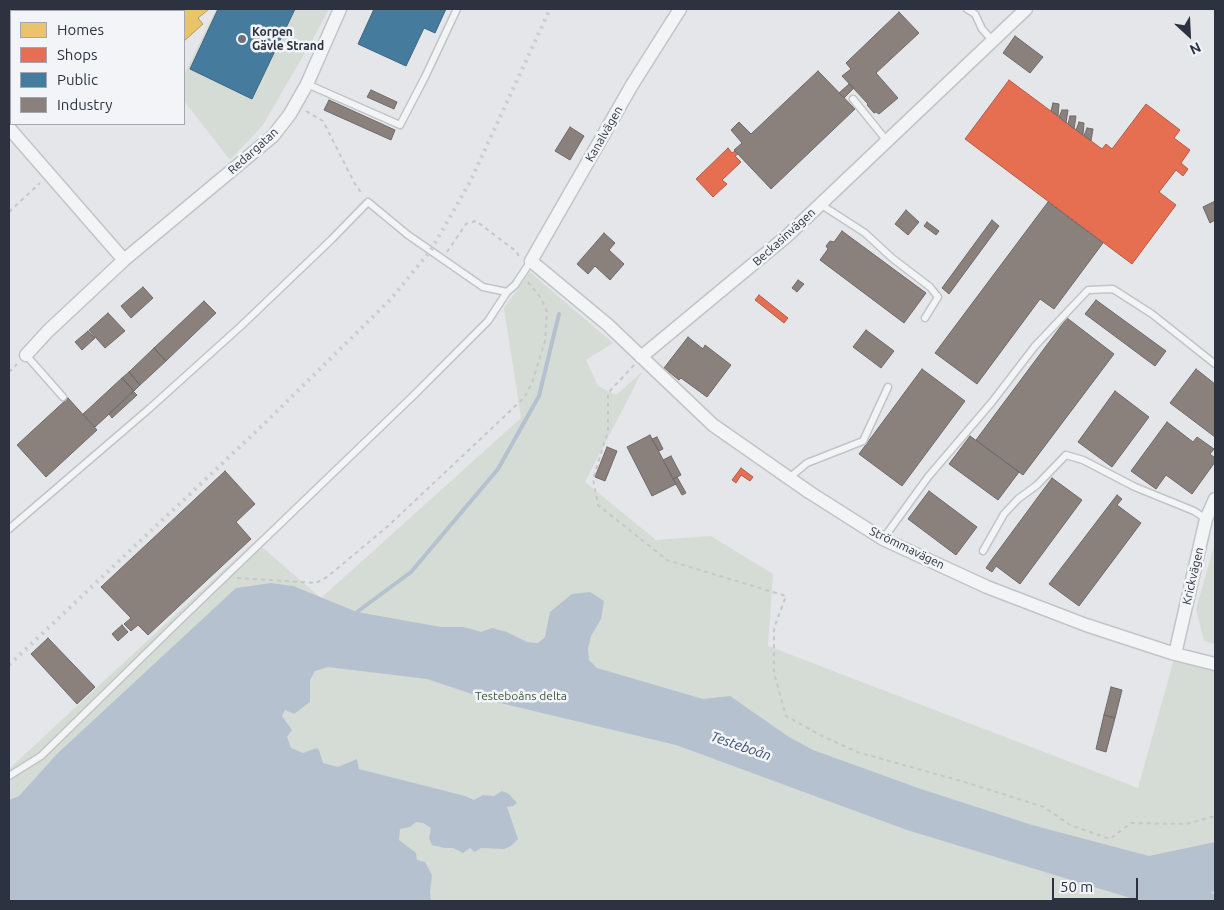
<!DOCTYPE html>
<meta charset="utf-8">
<style>
body{margin:0}
#map{position:relative;width:1224px;height:910px;overflow:hidden;background:#e4e6e9;font-family:Ubuntu,sans-serif}
canvas{display:block}
.frame{position:absolute;inset:0;border:10px solid #2c3240;pointer-events:none}
.legend{position:absolute;left:10px;top:10px;width:175px;height:115px;box-sizing:border-box;background:#f2f4f7;border:1px solid #a3a6ae;margin:0;padding:6px 9px;list-style:none;font-size:15px;color:#2c3240}
.legend li{display:flex;align-items:center;gap:10px;height:25px}
.legend b{width:25px;border:1px solid #a3a6ae}
.north{position:absolute;left:1164px;top:10px;width:50px;height:50px;-webkit-text-stroke:4px #f2f4f7;paint-order:stroke;rotate:155deg;font-size:14px;font-weight:700;line-height:20px;text-align:center;color:#2c3240}
.north::after{content:'';display:block;margin:auto;width:18px;height:22px;background:#2c3240;clip-path:polygon(50% 0,100% 100%,50% 72%,0 100%)}
.scale{position:absolute;left:1052px;top:878px;width:86px;height:22px;box-sizing:border-box;border:2px solid #2c3240;border-top:0;padding-left:6px;font-size:15px;line-height:18px;white-space:nowrap;color:#2c3240;-webkit-text-stroke:4px #f2f4f7;paint-order:stroke}
</style>
<div id="map">
<canvas width="1224" height="910"></canvas>
<div class="frame"></div>
<ul class="legend">
<li><b style="height:14px;background:#e9c46a"></b>Homes</li>
<li><b style="height:14px;background:#e76f51"></b>Shops</li>
<li><b style="height:14px;background:#457b9d"></b>Public</li>
<li><b style="height:14px;background:#8a817c"></b>Industry</li>
</ul>
<div class="north">N</div>
<div class="scale">50 m</div>
</div>
<script>
const g = document.querySelector('canvas').getContext('2d');
g.lineJoin = 'round';
function paint(path, color) { g.fillStyle = color; g.fill(path, 'evenodd'); }
const toPath = rows => new Path2D(rows.map(r => 'M' + r).join(''));
function trace(path, color, width, dash) { g.strokeStyle = color; g.lineWidth = width; g.lineCap = dash ? 'butt' : 'round'; g.setLineDash(dash || []); g.stroke(path); }
function label(font, color, halo, rows, align = 'center') {
  g.font = font + ' Ubuntu,sans-serif'; g.lineWidth = 5; g.setLineDash([]); g.textBaseline = 'middle'; g.strokeStyle = halo; g.fillStyle = color; for (const [text, x, y, turn = 0] of rows) {
    g.save(); g.translate(x, y); g.rotate((+turn || 0) * Math.PI / 180); g.textAlign = isNaN(turn) ? turn : align; if (halo) g.strokeText(text, 0, 0); g.fillText(text, 0, 0); g.restore();
  }
}
const green = toPath([
 [216,9,329,9,314,37,263,125,230,160,184,101,184,75],
 [530,272,613,343,586,360,598,386,616,395,642,372,585,482,656,540,711,536,773,574,768,646,1138,788,1174,659,1215,670,1215,901,9,901,9,769,255,541,321,598,521,418,504,308],
 [1215,543,1215,644,1204,641,1196,609]
]);
const water = toPath([
 [271,583,293,586,357,612,441,627,464,627,481,632,492,628,507,632,527,642,538,643,545,637,550,612,572,594,590,592,604,601,601,619,591,636,588,649,589,660,597,668,703,699,730,696,789,737,813,750,918,788,1032,825,1149,856,1215,842,1215,890,1211,893,1215,895,1215,901,1140,901,907,830,676,745,496,702,427,679,328,667,315,671,310,680,310,702,294,714,285,710,282,716,292,730,287,737,291,748,303,753,317,748,319,750,323,763,338,767,357,759,359,769,465,796,474,800,483,795,494,796,502,791,509,794,517,803,513,806,507,807,518,839,511,846,504,849,481,848,475,852,470,848,463,853,453,848,445,848,432,845,429,838,431,828,423,823,416,822,410,827,400,829,399,840,416,853,417,860,425,862,432,875,430,892,431,900,433,901,9,901,9,800,19,796,57,754,236,588]
]);
const homes = toPath([
 [137,9,209,9,198,18,203,24,184,41,184,11,139,11,137,9]
]);
const shops = toPath([
 [1009,80,1102,149,1106,144,1112,149,1146,104,1180,130,1174,138,1190,150,1181,163,1188,169,1183,176,1176,170,1159,192,1176,205,1132,264,965,139,1009,80],
 [728,148,732,153,735,151,738,154,735,156,741,162,722,180,727,184,713,197,696,179,728,148],
 [759,295,788,318,784,323,755,300,759,295],
 [741,468,753,477,750,481,741,475,736,483,732,480,741,468]
]);
const public = toPath([
 [218,9,295,9,252,99,190,69,218,9],
 [374,9,446,9,435,33,424,28,406,66,358,44,374,9]
]);
const industry = toPath([
 [899,12,919,33,876,73,898,98,879,114,876,112,874,113,867,105,868,104,842,76,851,69,846,63,899,12],
 [1015,36,1043,57,1030,73,1003,53,1015,36],
 [818,71,855,109,771,189,734,150,742,143,731,130,739,122,751,134,818,71],
 [849,84,854,88,844,98,839,93,849,84],
 [371,90,397,102,394,109,367,97,371,90],
 [329,100,395,130,391,140,324,110,329,100],
 [1053,103,1059,104,1058,116,1051,111,1053,103],
 [1062,110,1068,110,1066,123,1059,117,1062,110],
 [1070,116,1076,116,1074,129,1068,124,1070,116],
 [1079,122,1084,123,1083,135,1076,130,1079,122],
 [570,127,584,136,570,160,555,151,570,127],
 [1087,128,1093,129,1091,141,1084,136,1087,128],
 [1215,201,1215,220,1210,223,1203,207,1215,201],
 [1048,202,1103,243,1054,309,1040,299,977,384,935,353,1048,202],
 [906,210,919,222,908,235,895,224,906,210],
 [992,220,999,226,949,294,942,288,992,220],
 [927,222,939,231,936,235,924,226,927,222],
 [842,231,926,293,904,323,820,260,828,249,826,246,830,241,834,242,842,231],
 [604,233,615,243,609,250,624,264,610,280,595,266,588,274,577,264,604,233],
 [798,280,804,284,797,292,792,288,798,280],
 [143,287,153,298,131,318,121,306,143,287],
 [1096,300,1166,351,1155,366,1085,314,1096,300],
 [204,301,216,313,166,361,154,348,204,301],
 [108,313,125,331,105,348,89,330,108,313],
 [1067,318,1114,354,1023,475,976,440,1067,318],
 [866,330,894,351,881,368,853,347,866,330],
 [88,331,95,338,82,350,75,342,88,331],
 [688,337,703,349,705,345,731,365,707,397,681,378,679,380,664,368,688,337],
 [154,348,166,361,140,385,129,372,154,348],
 [922,369,965,401,902,486,859,454,922,369],
 [1196,369,1215,384,1215,437,1170,403,1196,369],
 [129,372,140,385,134,391,122,378,129,372],
 [122,378,134,391,95,427,83,414,122,378],
 [133,391,137,395,112,418,109,414,133,391],
 [1115,391,1149,417,1112,467,1078,442,1115,391],
 [68,398,97,430,46,477,17,445,68,398],
 [1167,422,1193,442,1197,437,1214,449,1210,454,1215,458,1215,462,1192,494,1166,475,1156,489,1131,471,1167,422],
 [650,435,676,484,652,496,627,447,650,435],
 [970,436,1019,472,998,500,949,464,970,436],
 [657,437,663,449,659,451,652,439,657,437],
 [607,447,617,451,605,481,595,477,607,447],
 [671,456,681,475,673,479,663,460,671,456],
 [225,471,255,504,236,522,251,539,148,635,138,625,131,631,124,624,131,618,101,587,225,471],
 [677,477,686,493,682,495,673,479,677,477],
 [1052,478,1082,500,1020,584,996,566,992,572,986,568,990,562,1052,478],
 [929,491,977,527,956,555,908,519,929,491],
 [1117,495,1122,499,1117,505,1141,523,1079,606,1049,584,1117,495],
 [122,625,128,632,118,641,112,634,122,625],
 [48,638,95,687,77,704,31,654,48,638],
 [1111,687,1122,690,1115,718,1104,715,1111,687],
 [1104,715,1115,718,1106,752,1096,749,1104,715]
]);
const stream = toPath([
 [357,612,411,572,498,469,539,396,559,314]
]);
const path = toPath([
 [306,111,323,121,355,184,362,194],
 [9,212,40,183],
 [447,252,466,224,476,221,517,252,519,258],
 [634,365,608,393,608,431,593,479,598,505,667,560,786,596,774,628,774,673,786,716,822,736,857,752,961,781,1044,807,1070,825,1110,839,1131,823,1186,824,1215,816],
 [9,372,17,364],
 [237,578,316,583,327,577,387,527,524,398,532,383,545,341,547,312,541,298,527,281]
]);
const service = toPath([
 [967,9,975,14,982,29,993,41],
 [307,84,400,125,425,77,457,9],
 [853,99,887,141],
 [820,204,865,233,892,258,930,287,938,297,925,318],
 [26,355,63,397],
 [789,478,807,463,863,441,888,387],
 [9,529,150,408,241,326,331,240,368,202,408,235,483,287,507,292],
 [883,539,928,477,992,402,1035,346,1088,290,1113,289,1152,314,1215,364],
 [983,551,1004,514,1018,499,1037,485,1066,455,1083,460,1135,487,1194,511,1206,519],
 [9,776,41,756,176,624,414,395,488,321,507,292,515,285,531,261]
]);
const minor = toPath([
 [680,9,632,85,531,261,608,325,713,425,809,492,883,539,987,587,1086,625,1175,654,1215,664],
 [88,11,91,9],
 [9,78,11,76],
 [9,128,124,260],
 [26,355,48,331,124,260,273,136,290,114,307,84,340,9],
 [641,357,787,236,1026,9],
 [1175,654,1206,519,1215,499]
]);
const rail = toPath([
 [9,665,264,424,390,300,431,250,470,182,550,9]
]);
const markers = [
 [242,39,5,"#6c717b"]
];
const poiNames = [
 ["Korpen",252,32],
 ["Gävle Strand",252,46]
];
const streetNames = [
 ["Kanalvägen",604,134,-60],
 ["Redargatan",253,151,-42],
 ["Beckasinvägen",784,237,-42],
 ["Strömmavägen",907,548,26],
 ["Krickvägen",1193,576,-77]
];
const parkNames = [
 ["Testeboåns delta",521,696]
];
const waterNames = [
 ["Testeboån",741,746,19]
];
paint(green, '#d5dcd5');
paint(water, '#b6c1d0');
paint(homes, '#e9c46a');
trace(homes, '#b0985d', 1);
paint(shops, '#e76f51');
trace(shops, '#af5d4c', 1);
paint(public, '#457b9d');
trace(public, '#3e6581', 1);
paint(industry, '#8a817c');
trace(industry, '#6e696a', 1);
trace(stream, '#b6c1d0', 4);
trace(service, '#c2c4c7', 9);
trace(minor, '#c2c4c7', 15);
trace(path, '#c5c7ca', 2, [4, 4]);
trace(service, '#f3f4f5', 6);
trace(minor, '#f3f4f5', 12);
trace(rail, '#cccdd0', 4, [2.5, 5]);
for (const [x, y, r, color] of markers) { const dot = new Path2D(); dot.arc(x, y, r, 0, 2 * Math.PI); g.fillStyle = color; g.fill(dot); trace(dot, '#f2f4f7', 2); }
label('bold 12px', '#2c3240', '#f2f4f7', poiNames, 'left');
label('12px', '#2c3240', '#f2f4f7', streetNames);
label('12px', '#3f5a3b', '#f2f4f7', parkNames);
label('italic 14px', '#3b4f70', '#f2f4f7', waterNames);
</script>
